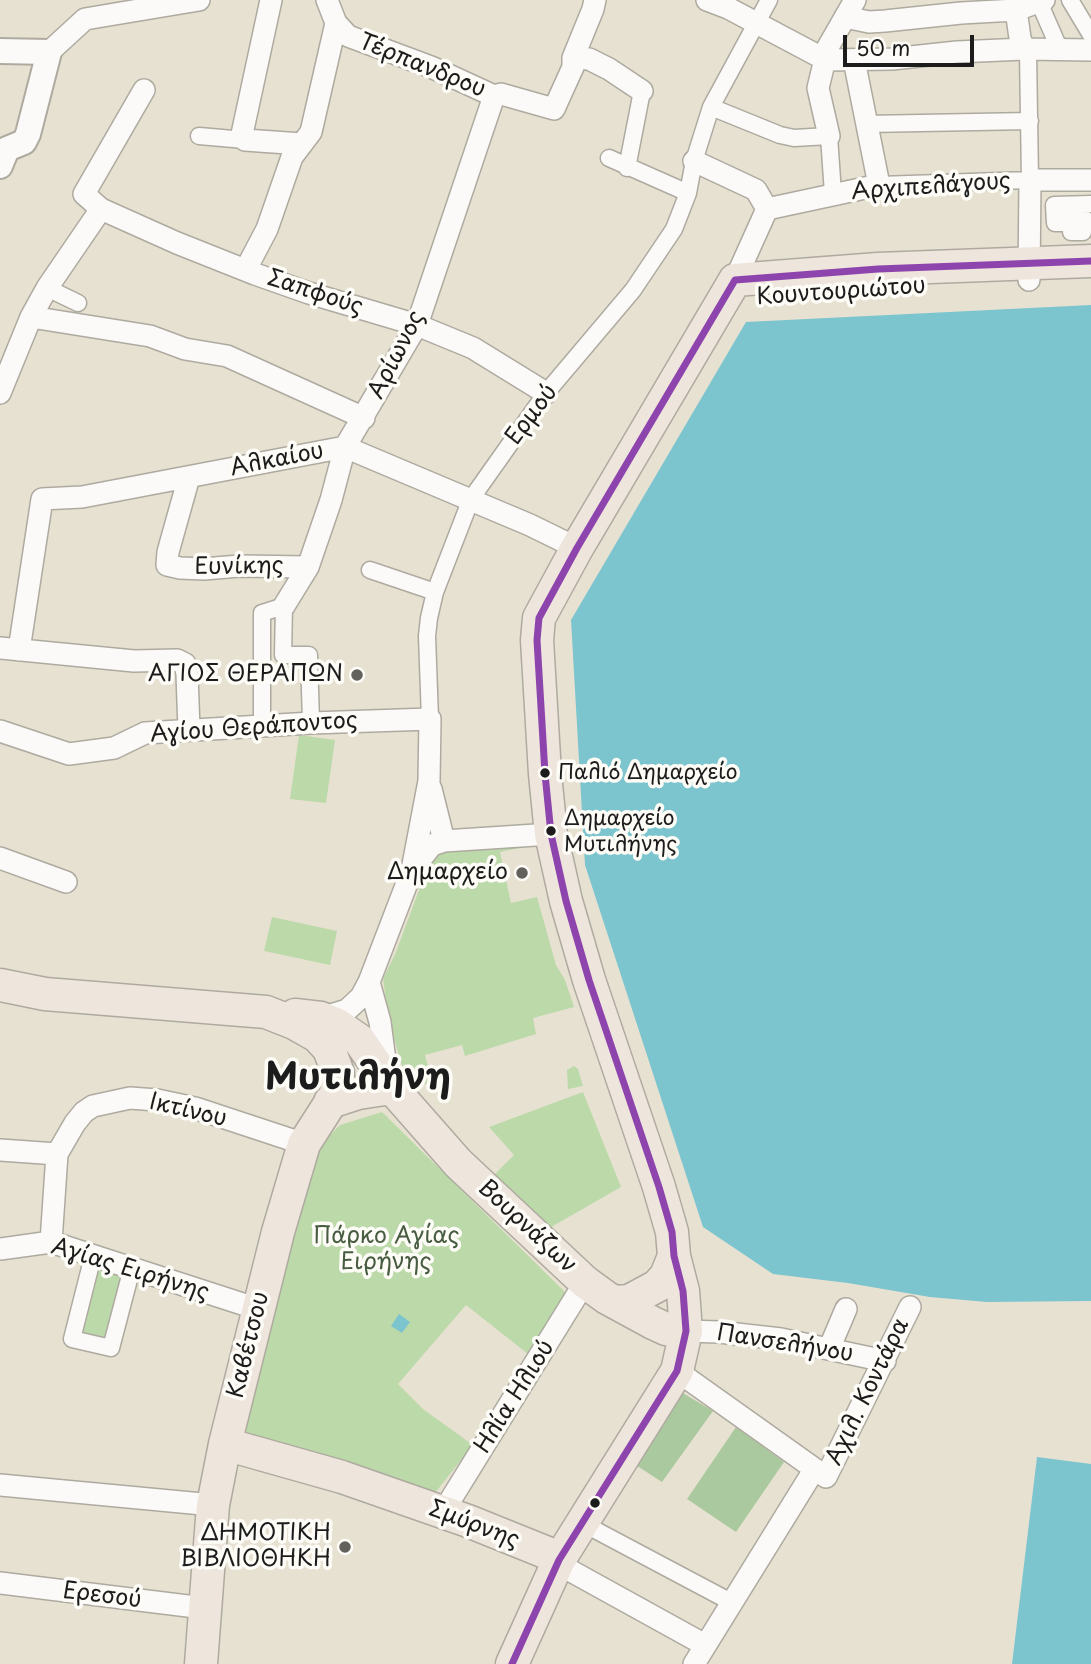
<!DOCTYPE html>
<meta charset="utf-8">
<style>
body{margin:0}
#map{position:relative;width:1091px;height:1664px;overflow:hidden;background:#e7e1d2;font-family:"Playpen Sans",sans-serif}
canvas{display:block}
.scale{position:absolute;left:843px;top:35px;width:131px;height:32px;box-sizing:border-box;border:4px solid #1c1c1c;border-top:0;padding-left:9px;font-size:21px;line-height:24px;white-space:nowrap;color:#1c1c1c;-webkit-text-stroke:5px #fdfcf7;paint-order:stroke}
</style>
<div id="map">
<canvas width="1091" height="1664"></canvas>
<div class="scale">50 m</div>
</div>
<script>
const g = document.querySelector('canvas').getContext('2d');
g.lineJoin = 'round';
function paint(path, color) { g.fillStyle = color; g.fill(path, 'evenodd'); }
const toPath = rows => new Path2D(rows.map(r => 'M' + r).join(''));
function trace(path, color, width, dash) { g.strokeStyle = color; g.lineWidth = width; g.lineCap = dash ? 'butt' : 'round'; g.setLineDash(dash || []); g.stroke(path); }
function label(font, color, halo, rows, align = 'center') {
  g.font = font + ' "Playpen Sans",sans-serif'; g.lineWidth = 7; g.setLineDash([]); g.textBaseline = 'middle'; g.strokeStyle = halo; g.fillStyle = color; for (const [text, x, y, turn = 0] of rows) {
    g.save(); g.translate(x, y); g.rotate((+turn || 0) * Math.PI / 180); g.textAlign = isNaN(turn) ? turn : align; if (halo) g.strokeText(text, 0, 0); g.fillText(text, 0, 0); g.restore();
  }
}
const green = toPath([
 [299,735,335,740,326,803,290,799],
 [526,843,530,846,500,852,511,903,537,897,556,965,565,980,574,1007,533,1018,536,1034,465,1056,462,1045,425,1055,432,1082,409,1089,389,1022,383,979,396,952,426,871,434,857,447,848],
 [272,917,337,931,330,965,264,951],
 [574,1066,578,1069,583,1086,568,1089,567,1070],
 [583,1092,621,1187,546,1230,492,1177,514,1155,489,1127],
 [382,1112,568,1295,533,1358,466,1305,398,1384,423,1409,473,1445,435,1493,243,1438,312,1153,340,1125],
 [96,1265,127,1273,108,1343,77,1335]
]);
const forest = toPath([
 [676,1389,713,1411,662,1482,628,1460],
 [736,1427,784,1462,736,1532,687,1499]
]);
const water = toPath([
 [1091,305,1091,1301,987,1302,930,1297,848,1283,773,1274,703,1227,585,865,571,620,746,322],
 [399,1314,410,1322,402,1333,391,1326],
 [1037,1457,1091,1464,1091,1664,1012,1664]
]);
const pedestrian = toPath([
 [1070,0,1091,35],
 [1039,2,1059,48],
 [711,107,780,135,794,138,829,136,833,194],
 [866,124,1030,121],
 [199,136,245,140],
 [609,158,688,193],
 [627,168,642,91],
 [879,185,1030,180,1028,52,1024,49],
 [1091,204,1054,205,1055,223,1064,223,1064,219,1084,218,1084,223,1091,222],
 [1071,224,1083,224,1083,232,1071,232,1071,224],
 [47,288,78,303],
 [370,570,435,592],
 [430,719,427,636,429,618,435,592,471,499,546,393,633,290,674,229,688,193,694,161,711,107,769,0],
 [262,725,262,613,284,606,283,655,309,655,311,723],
 [93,1256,72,1339,111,1348,132,1268],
 [584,1524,731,1602]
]);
const minor = toPath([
 [271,0,242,134,245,140,302,144],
 [707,0,728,8,826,60,892,59,957,52,1024,49,1091,50],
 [1016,10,1020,38,1024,49],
 [845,17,869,22,885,21,961,13,1016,10,1044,0],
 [336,23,348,36,431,67,494,96,501,94,554,109,573,67,573,58,593,9,595,0],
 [49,52,85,19,199,0],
 [573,58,589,59,609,69,642,91],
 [144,90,84,194,101,209,177,243,255,274,309,293,417,325,473,348,546,393],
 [829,136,818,88,828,47,855,0],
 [694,161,756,190,767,209],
 [246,269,267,229,292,157,311,132,336,23,327,0],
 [735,280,767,209,879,185,854,60],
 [1029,280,1030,180,1091,180],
 [31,317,150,336,185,349,227,356,364,418],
 [0,393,31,317,47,288,101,209],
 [189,477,168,552,167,565,180,568,204,569,239,566,308,567],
 [284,606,308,567,331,500,345,447,417,325,494,96],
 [0,648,134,661,177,660,185,664,187,674,189,730],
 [19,650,42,499,82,497,345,447,530,525,577,548],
 [0,731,69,754,114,748,145,733,311,723,430,719,429,781,412,870],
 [431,789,444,841],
 [0,858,66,882],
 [369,982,380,1022,387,1076],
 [321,1018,347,1010,361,997,369,982,412,870,432,845,444,841,551,834],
 [0,1150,57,1154],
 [51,1242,57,1154,75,1123,84,1112,93,1106,130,1098,157,1100,195,1108,304,1144],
 [0,1249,51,1242,258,1309],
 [686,1331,719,1332,781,1339,885,1361],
 [829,1349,846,1309],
 [677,1371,826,1477,910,1307],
 [0,1485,213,1505],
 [443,1512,585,1282],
 [559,1560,571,1571,705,1645],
 [0,1583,204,1608],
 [694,1664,814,1470]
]);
const tertiary = toPath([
 [0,51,49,52,28,134,24,142,7,149,0,166]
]);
const primary = toPath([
 [0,985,45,994,266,1012,294,1023,317,1036,329,1049,338,1073,336,1094,304,1144,278,1232,225,1444,213,1505,201,1664],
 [295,1015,321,1018,336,1024,359,1040,392,1088,458,1163,585,1282,607,1298,653,1323,666,1329,686,1331],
 [330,1102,358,1093,392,1088],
 [607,1298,615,1302,629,1301,657,1286,666,1276,674,1256],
 [225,1444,342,1477,468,1521,545,1552,559,1560],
 [512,1664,559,1560,677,1371,686,1331,683,1291,674,1256,672,1232,659,1187,589,980,566,901,551,834,545,774,537,640,539,618,577,548,735,280,878,269,1091,261]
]);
const bus1 = toPath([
 [512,1664,559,1560,677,1371,686,1331,683,1291,674,1256,672,1232,659,1187,589,980,566,901,551,834,545,774,537,640,539,618,577,548,735,280,878,269,1091,261]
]);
const markers = [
 [357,675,7,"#63615c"],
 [545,773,6,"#1c1c1c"],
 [551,831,6,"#1c1c1c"],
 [522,873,7,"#63615c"],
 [595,1503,6,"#1c1c1c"],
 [345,1547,7,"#63615c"]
];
const busNames = [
 ["Παλιό Δημαρχείο",558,773],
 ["Δημαρχείο",564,819],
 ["Μυτιλήνης",564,845]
];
const streetNames = [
 ["Τέρπανδρου",422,66,22],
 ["Αρχιπελάγους",931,187,-4],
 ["Κουντουριώτου",841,292,-4],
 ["Σαπφούς",315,293,18],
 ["Αρίωνος",397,355,-63],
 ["Ερμού",532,415,-53],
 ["Αλκαίου",277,460,-11],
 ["Ευνίκης",239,567,-1],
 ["Αγίου Θεράποντος",254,728,-4],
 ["Ικτίνου",188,1111,13],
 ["Βουρνάζων",527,1227,43],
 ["Αγίας Ειρήνης",130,1270,17],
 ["Πανσελήνου",785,1344,9],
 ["Καβέτσου",249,1345,-76],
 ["Αχιλ. Κοντάρα",868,1392,-64],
 ["Ηλία Ηλιού",515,1397,-58],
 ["Σμύρνης",474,1525,21],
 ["Ερεσού",102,1596,7]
];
const poiNames = [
 ["ΑΓΙΟΣ ΘΕΡΑΠΩΝ",343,675],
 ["Δημαρχείο",508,873],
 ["ΔΗΜΟΤΙΚΗ",331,1534],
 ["ΒΙΒΛΙΟΘΗΚΗ",331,1560]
];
const parkNames = [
 ["Πάρκο Αγίας",386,1237],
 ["Ειρήνης",386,1263]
];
const townNames = [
 ["Μυτιλήνη",358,1079]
];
paint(green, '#bcd9a9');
paint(forest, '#abc99e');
paint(water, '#7cc4ce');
trace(pedestrian, '#aeaaa0', 19);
trace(minor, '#aeaaa0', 24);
trace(tertiary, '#aeaaa0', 28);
trace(primary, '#aeaaa0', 35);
trace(pedestrian, '#fbfaf8', 16);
trace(minor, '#fbfaf8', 21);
trace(tertiary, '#fbfaf8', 24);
trace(primary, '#eee5dd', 32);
trace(bus1, '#8e44ad', 7);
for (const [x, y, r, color] of markers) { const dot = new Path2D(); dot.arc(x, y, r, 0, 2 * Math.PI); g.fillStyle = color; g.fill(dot); trace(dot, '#fdfcf7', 2.5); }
label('21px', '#1c1c1c', '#fdfcf7', busNames, 'left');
label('23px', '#1c1c1c', '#fdfcf7', streetNames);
label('23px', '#1c1c1c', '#fdfcf7', poiNames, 'right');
label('23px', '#485c41', '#fdfcf7', parkNames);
label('bold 37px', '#1c1c1c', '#fdfcf7', townNames);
</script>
